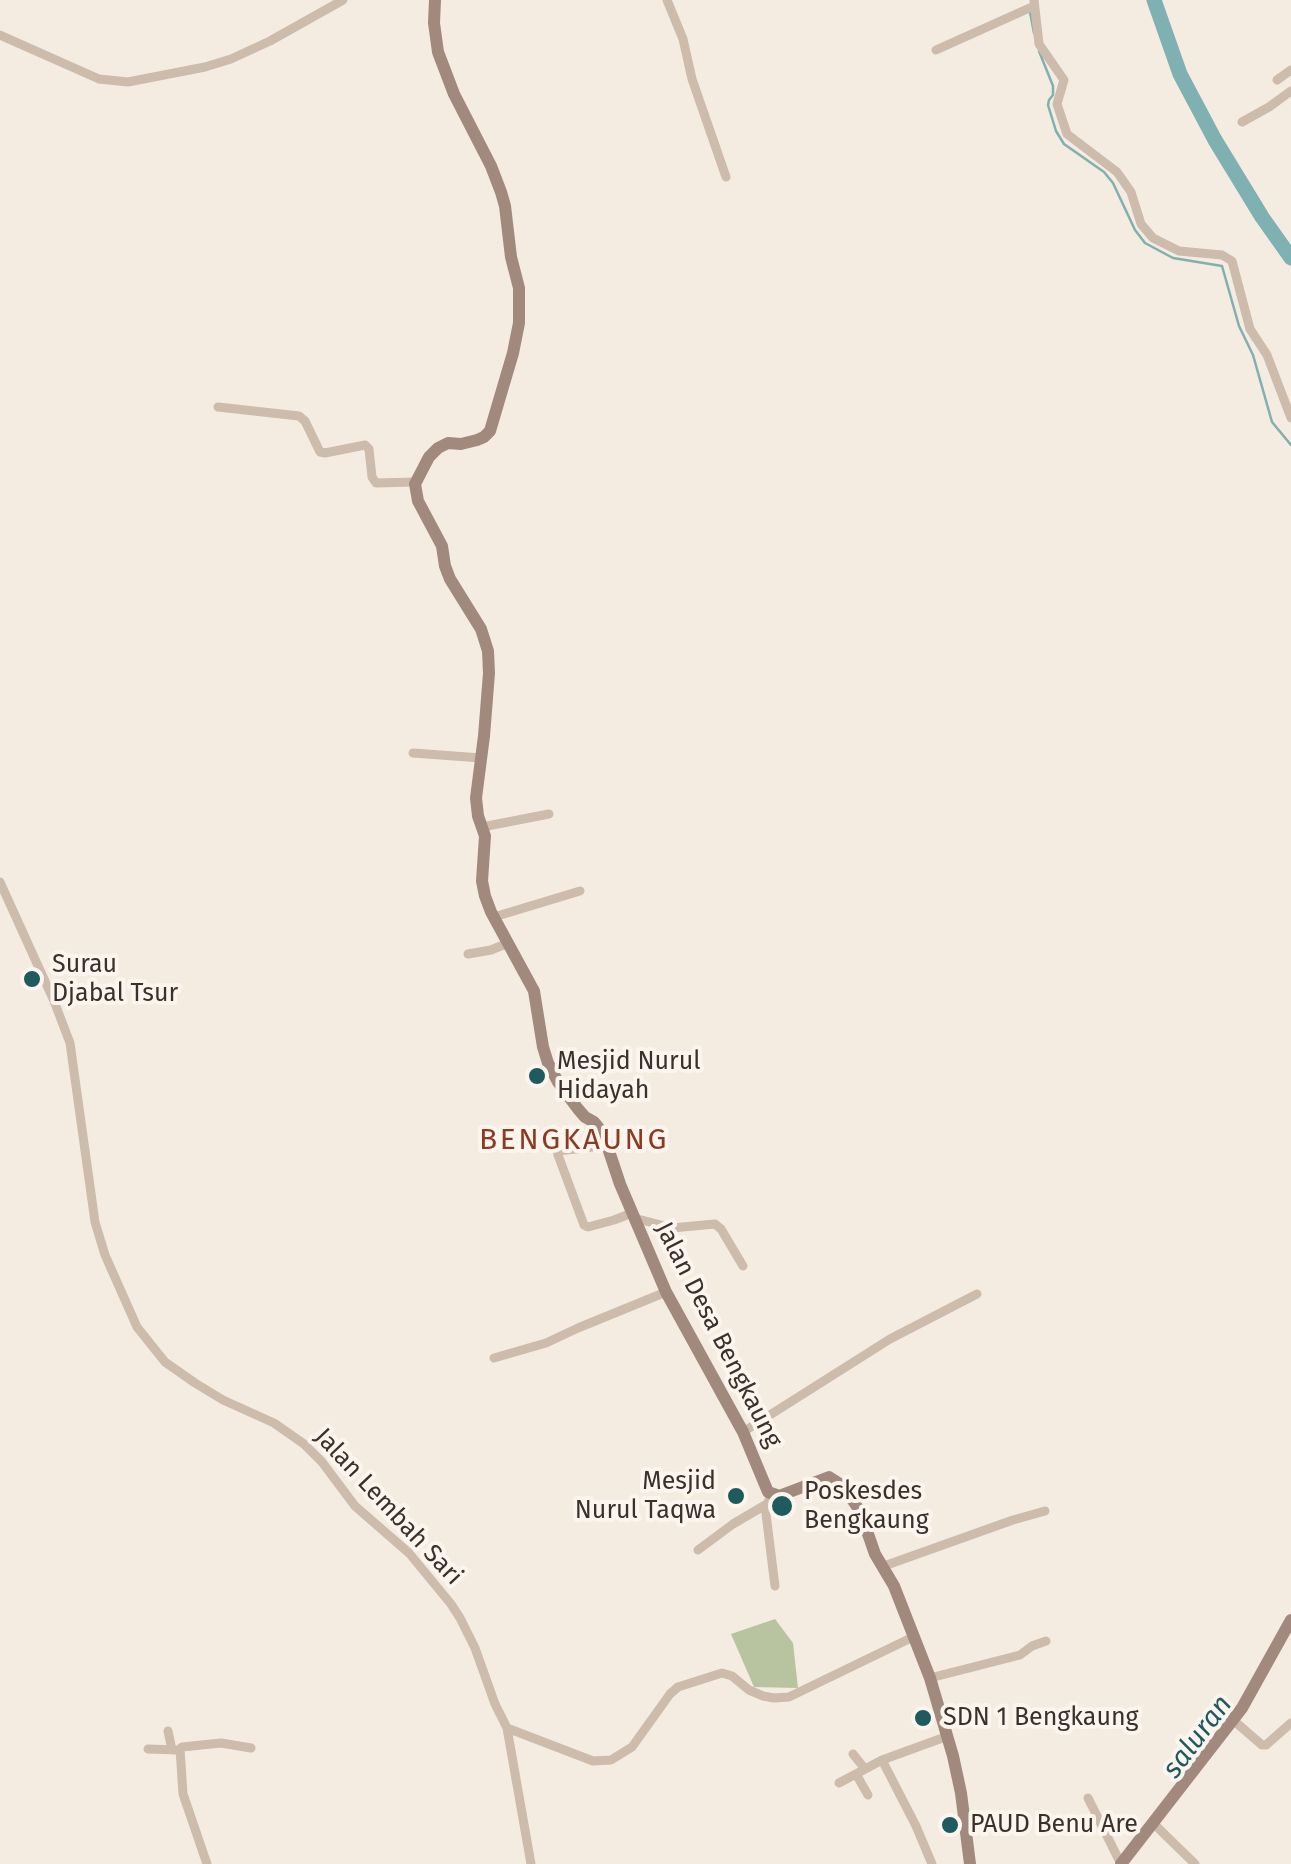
<!DOCTYPE html>
<style>
body{margin:0}
canvas{display:block;background:#f4ebe1}
</style>
<canvas width="1291" height="1864"></canvas>
<script>
const g = document.querySelector('canvas').getContext('2d');
g.lineJoin = 'round';
function paint(path, color) { g.fillStyle = color; g.fill(path, 'evenodd'); }
const toPath = rows => new Path2D(rows.map(r => 'M' + r).join(''));
function trace(path, color, width, dash) { g.strokeStyle = color; g.lineWidth = width; g.lineCap = dash ? 'butt' : 'round'; g.setLineDash(dash || []); g.stroke(path); }
function label(font, color, halo, rows, align = 'center') {
  g.font = font + ' "Fira Sans",sans-serif'; g.lineWidth = 8; g.setLineDash([]); g.textBaseline = 'middle'; g.strokeStyle = halo; g.fillStyle = color; for (const [text, x, y, turn = 0] of rows) {
    g.save(); g.translate(x, y); g.rotate((+turn || 0) * Math.PI / 180); g.textAlign = isNaN(turn) ? turn : align; if (halo) g.strokeText(text, 0, 0); g.fillText(text, 0, 0); g.restore();
  }
}
const green = toPath([
 [775,1619,793,1643,798,1688,754,1687,731,1634]
]);
const stream = toPath([
 [1030,12,1034,33],
 [1039,51,1053,86,1053,95,1049,100,1048,105,1056,131,1064,144,1104,172,1113,183,1135,230,1145,243,1173,258,1222,266,1239,326,1253,355,1272,422,1291,445]
]);
const river = toPath([
 [1154,0,1180,74,1215,140,1262,217,1291,258]
]);
const street = toPath([
 [667,0,683,39,692,79,726,177],
 [1034,0,1039,44,1064,80,1057,104,1067,134,1117,172,1131,192,1141,224,1153,238,1179,251,1222,255,1232,261,1250,329,1267,355,1291,418],
 [0,35,99,79,128,82,205,67,231,59,270,41,343,0],
 [936,50,1034,6],
 [1277,80,1291,70],
 [1242,122,1269,107,1291,91],
 [218,407,299,416,305,421,320,452,325,453,365,445,369,449,372,477,376,483,415,482],
 [413,753,481,758],
 [482,827,549,814],
 [0,882,54,1001,70,1043,95,1222,105,1255,137,1327,165,1362,195,1383,223,1400,274,1423,304,1444,322,1462,355,1506,409,1553,451,1604,460,1618,475,1648,495,1704,507,1728,593,1761,611,1760,632,1747,670,1694,678,1687,722,1673,732,1676,749,1690,763,1696,774,1698,789,1697,913,1637],
 [494,917,580,891],
 [468,954,491,950,508,943],
 [562,1141,557,1148,558,1155,584,1225,588,1227,614,1220,632,1213],
 [557,1151,593,1147,607,1143],
 [634,1218,672,1228,715,1224,721,1229,743,1266],
 [494,1358,546,1343,578,1328,666,1292],
 [743,1432,890,1339,977,1294],
 [772,1495,767,1504,766,1514,775,1586],
 [698,1550,733,1524,767,1504],
 [884,1566,1013,1520,1045,1511],
 [930,1678,1020,1655,1032,1646,1046,1641],
 [1233,1720,1262,1745,1266,1745,1291,1723],
 [507,1728,531,1864],
 [168,1731,172,1750],
 [148,1749,179,1750],
 [853,1754,865,1769],
 [882,1760,916,1826,932,1864],
 [856,1774,868,1795],
 [839,1783,882,1760,948,1736],
 [1088,1798,1121,1864],
 [1154,1824,1195,1864],
 [207,1864,183,1794,180,1749,182,1747,221,1743,251,1748]
]);
const secondary = toPath([
 [435,0,434,23,438,52,454,94,491,166,501,192,505,206,511,257,519,288,519,323,513,353,490,431,484,437,477,440,461,444,448,443,438,448,429,457,415,484,418,501,442,546,445,566,450,579,481,629,488,651,489,673,484,736,476,798,478,816,485,836,482,881,485,896,491,912,534,991,543,1047,548,1063,558,1082,578,1109,585,1117,594,1122,603,1133,620,1184,666,1292,743,1432,768,1492,779,1496,829,1477,843,1486,860,1511,875,1554,894,1586,930,1678,953,1756,961,1793,970,1864],
 [1121,1864,1242,1708,1291,1620]
]);
const markers = [
 [32,979,10,"#1f5a5e"],
 [537,1076,10,"#1f5a5e"],
 [736,1496,10,"#1f5a5e"],
 [782,1506,12,"#1f5a5e"],
 [923,1718,10,"#1f5a5e"],
 [950,1825,10,"#1f5a5e"]
];
const poiNames = [
 ["Surau",52,965],
 ["Djabal Tsur",52,994],
 ["Mesjid Nurul",557,1062],
 ["Hidayah",557,1091],
 ["Mesjid",716,1482,"right"],
 ["Nurul Taqwa",716,1511,"right"],
 ["Poskesdes",804,1492],
 ["Bengkaung",804,1521],
 ["SDN 1 Bengkaung",943,1718],
 ["PAUD Benu Are",970,1825]
];
const streetNames = [
 ["Jalan Desa Bengkaung",718,1335,63],
 ["Jalan Lembah Sari",388,1507,47]
];
const waterNames = [
 ["saluran",1198,1737,-53]
];
const quarterNames = [
 ["BENGKAUNG",574,1141]
];
paint(green, '#b8c4a0');
trace(stream, '#7fb0b2', 2.5);
trace(river, '#7fb0b2', 15);
trace(street, '#cdbbac', 9);
trace(secondary, '#a18a7d', 12);
for (const [x, y, r, color] of markers) { const dot = new Path2D(); dot.arc(x, y, r, 0, 2 * Math.PI); g.fillStyle = color; g.fill(dot); trace(dot, '#fbf5ee', 4); }
label('25px', '#3b302b', '#fbf5ee', poiNames, 'left');
label('25px', '#3b302b', '#fbf5ee', streetNames);
label('italic 28px', '#1f5a5e', '#fbf5ee', waterNames);
g.letterSpacing = '2.5px';
label('30px', '#8c3b22', '#fbf5ee', quarterNames);
g.letterSpacing = '0px';
</script>
